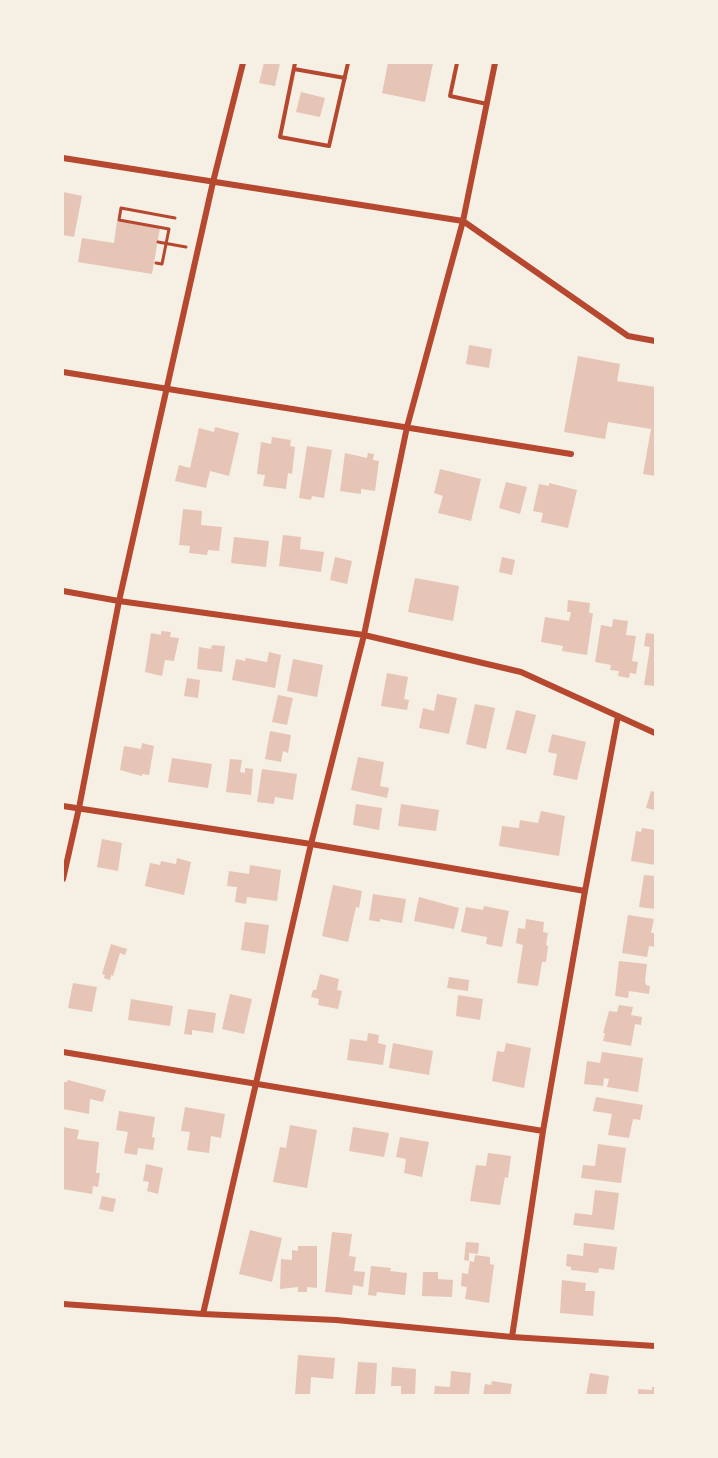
<!DOCTYPE html>
<style>
body{margin:0}
#map{position:relative;width:718px;height:1458px;overflow:hidden;background:#f6efe4;font-family:Inter,sans-serif}
canvas{display:block}
.frame{position:absolute;inset:0;border:64px solid #f6efe4;pointer-events:none}
</style>
<div id="map">
<canvas width="718" height="1458"></canvas>
<div class="frame"></div>
</div>
<script>
const g = document.querySelector('canvas').getContext('2d');
g.lineJoin = 'round';
function paint(path, color) { g.fillStyle = color; g.fill(path, 'evenodd'); }
const toPath = rows => new Path2D(rows.map(r => 'M' + r).join(''));
function trace(path, color, width, dash) { g.strokeStyle = color; g.lineWidth = width; g.lineCap = dash ? 'butt' : 'round'; g.setLineDash(dash || []); g.stroke(path); }
const building = toPath([
 [264,63,280,63,275,86,259,83],
 [388,63,433,63,425,102,382,93],
 [301,92,325,98,320,117,296,112],
 [63,192,82,196,74,237,63,235],
 [117,221,160,228,152,274,78,262,82,238,114,243],
 [469,345,492,349,489,368,466,364],
 [578,356,620,364,617,381,655,387,655,476,643,474,651,429,608,422,605,439,564,432],
 [215,427,239,433,229,476,210,471,206,488,175,481,179,465,190,468,199,428,214,432],
 [272,437,291,440,290,446,295,447,292,474,288,473,286,489,263,486,265,475,257,474,261,442,271,444],
 [307,446,332,450,324,498,312,496,311,500,299,498],
 [345,453,367,458,368,453,374,454,373,460,379,461,375,491,361,489,361,494,340,491],
 [440,469,481,479,471,521,438,513,443,496,434,493],
 [506,482,527,487,520,514,499,508],
 [549,483,577,490,568,528,541,522,543,513,533,511,539,484,549,486],
 [183,509,202,511,201,525,222,527,219,551,208,550,207,555,189,553,190,546,179,545],
 [283,535,301,537,300,549,324,552,321,572,279,566],
 [234,537,269,541,266,567,231,563],
 [335,557,352,561,347,584,330,580],
 [502,557,515,560,512,575,499,572],
 [415,578,459,586,453,621,408,612],
 [568,600,590,603,589,613,593,613,587,655,562,651,563,646,541,642,545,617,569,621,571,612,567,612],
 [613,619,628,621,626,635,636,636,632,661,638,662,636,674,630,673,629,678,618,676,619,671,610,670,611,665,595,662,601,625,612,627],
 [161,631,171,632,170,637,179,638,174,661,165,660,162,676,145,672,151,633,161,635],
 [646,633,655,634,655,686,644,685,650,647,644,646],
 [212,645,225,646,222,672,197,669,199,647,211,649],
 [269,652,281,655,275,688,232,680,236,659,245,661,246,658,267,662],
 [293,659,323,665,317,697,287,691],
 [387,673,408,677,404,699,409,700,407,710,381,706],
 [187,678,200,680,198,698,184,696],
 [437,694,457,698,449,734,419,728,423,708,434,711],
 [278,695,293,698,287,725,272,722],
 [475,704,495,708,486,749,466,744],
 [516,710,536,715,526,754,506,749],
 [270,731,291,735,288,753,283,751,281,762,265,759],
 [552,734,586,742,577,780,553,775,557,754,548,752],
 [142,743,154,746,149,775,142,774,142,776,120,770,124,746,141,749],
 [358,757,384,762,380,786,389,788,387,798,351,790],
 [172,758,212,764,208,788,168,782],
 [230,759,242,760,240,772,245,773,245,768,253,769,251,795,226,792],
 [262,769,297,774,293,800,275,797,274,804,257,802],
 [651,791,655,792,655,810,646,808],
 [356,804,382,808,379,830,353,825],
 [401,804,439,810,436,831,398,826],
 [541,811,565,816,559,856,499,846,502,826,519,828,520,820,538,823],
 [642,828,655,830,655,865,631,861,636,831,641,832],
 [102,839,122,843,118,871,97,867],
 [177,858,191,862,184,895,145,886,150,863,160,865,161,861,176,864],
 [250,865,281,870,277,901,247,897,246,904,235,902,237,887,227,886,229,871,249,874],
 [644,875,655,876,655,909,639,907],
 [333,885,362,891,359,908,356,907,348,942,322,936],
 [373,894,406,899,402,923,380,919,380,922,369,920],
 [419,897,459,908,454,929,414,921],
 [484,906,509,911,502,947,486,944,487,937,461,932,466,907,483,910],
 [628,915,654,919,651,933,655,933,655,947,649,946,647,957,622,953],
 [526,919,544,922,543,932,548,933,546,945,548,946,546,962,542,962,538,986,517,983,523,945,516,943,518,928,525,929],
 [245,922,269,925,265,954,241,950],
 [111,944,127,949,125,955,120,953,113,976,111,975,110,980,104,978,105,975,102,974],
 [619,961,647,964,645,982,646,985,650,986,649,994,629,991,628,998,615,996],
 [320,974,339,979,337,990,342,991,338,1009,318,1005,319,999,311,997,313,990,316,990],
 [449,977,469,980,468,991,447,988],
 [73,983,97,987,92,1012,68,1008],
 [230,994,252,999,244,1034,222,1029],
 [458,995,483,999,480,1020,456,1016],
 [131,999,173,1006,170,1026,128,1020],
 [619,1005,633,1007,631,1015,642,1017,641,1025,635,1024,631,1046,603,1041,605,1033,603,1033,609,1011,617,1012],
 [188,1009,216,1013,213,1033,192,1030,192,1035,184,1034],
 [368,1033,379,1035,378,1043,386,1045,383,1065,347,1060,350,1039,367,1041],
 [393,1043,433,1051,429,1075,389,1068],
 [506,1043,531,1048,524,1088,492,1081,497,1051,504,1052],
 [602,1052,643,1058,638,1092,607,1087,609,1079,604,1078,603,1086,584,1084,587,1061,600,1063],
 [68,1080,106,1090,103,1102,90,1099,89,1114,63,1109,63,1082,67,1082],
 [596,1097,643,1105,640,1120,633,1119,629,1138,608,1135,612,1114,593,1111],
 [185,1107,225,1114,221,1138,211,1136,209,1153,187,1150,190,1132,181,1131],
 [119,1111,155,1117,152,1137,155,1138,153,1150,138,1148,137,1155,124,1153,128,1132,116,1130],
 [290,1125,317,1130,307,1188,273,1182,280,1147,286,1148],
 [63,1127,79,1130,77,1139,99,1142,96,1173,100,1173,98,1187,93,1186,92,1194,63,1189],
 [353,1127,389,1133,384,1157,349,1151],
 [400,1137,429,1142,422,1177,404,1173,406,1159,396,1157],
 [598,1144,626,1148,621,1183,581,1178,583,1165,595,1166],
 [488,1153,511,1156,508,1178,505,1177,500,1205,470,1201,476,1165,486,1166],
 [146,1164,163,1168,158,1194,147,1191,149,1182,143,1181],
 [595,1190,619,1193,614,1230,573,1225,575,1213,592,1215],
 [102,1196,116,1199,113,1212,99,1209],
 [250,1230,282,1238,272,1282,239,1274],
 [332,1232,352,1234,349,1256,356,1257,354,1271,365,1272,363,1287,353,1285,352,1295,325,1292],
 [466,1242,479,1243,478,1254,469,1253,469,1261,464,1260],
 [584,1243,617,1247,614,1270,599,1268,598,1273,571,1270,571,1267,566,1266,567,1254,583,1256],
 [298,1246,317,1246,317,1288,307,1287,307,1292,298,1292,298,1287,280,1289,281,1259,292,1260,292,1250,298,1251],
 [475,1255,490,1257,490,1264,494,1265,489,1303,465,1299,467,1287,461,1286,462,1273,468,1274,470,1261,474,1262],
 [371,1266,391,1268,390,1271,407,1273,405,1295,377,1292,376,1296,368,1295],
 [423,1272,438,1272,438,1279,453,1280,452,1297,422,1296],
 [562,1280,586,1283,585,1291,595,1291,593,1316,560,1313],
 [298,1355,335,1358,333,1379,311,1377,310,1395,295,1395],
 [358,1362,377,1363,375,1395,355,1395],
 [392,1367,416,1369,415,1395,401,1395,401,1386,391,1386],
 [451,1371,471,1373,469,1395,434,1395,435,1386,450,1387],
 [590,1373,609,1376,606,1395,586,1395],
 [492,1381,512,1384,510,1395,483,1395,485,1384,491,1385],
 [652,1387,655,1387,655,1395,638,1395,638,1389,652,1390]
]);
const path = toPath([
 [158,242,186,247],
 [156,263,162,264,169,229,119,220,121,208,175,218]
]);
const service = toPath([
 [295,63,280,137,329,146,348,63],
 [457,63,450,96,487,104],
 [294,69,345,78]
]);
const minor = toPath([
 [63,158,463,221,628,336,655,341],
 [63,372,571,454],
 [63,591,119,601,364,635,521,672,655,733],
 [63,806,311,844,585,891],
 [63,879,79,808,119,601,213,182,243,63],
 [63,1052,543,1131],
 [63,1304,203,1314,336,1320,512,1337,655,1346],
 [203,1314,311,844,364,635,407,427,463,221,495,63],
 [512,1337,543,1131,585,891,618,716]
]);
paint(building, '#e6c5b7');
trace(path, '#b5482f', 3);
trace(service, '#b5482f', 4);
trace(minor, '#b5482f', 6);
</script>
